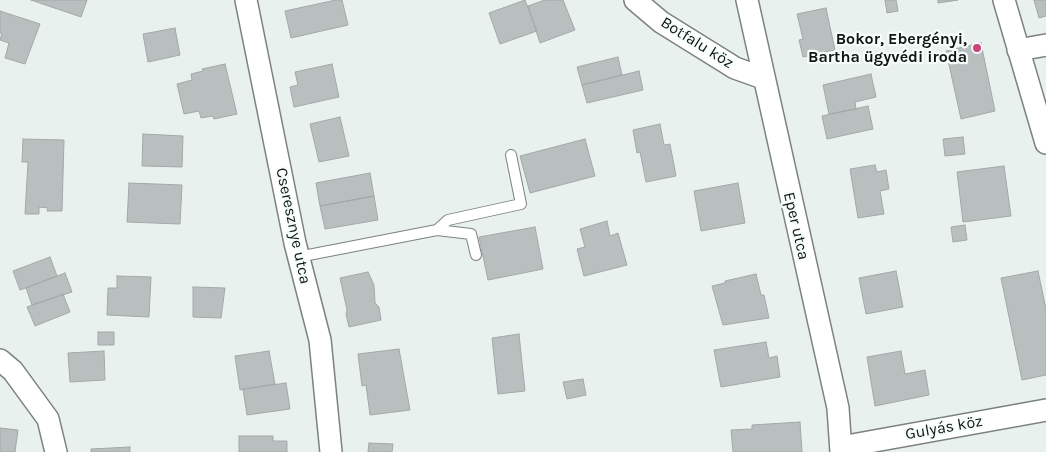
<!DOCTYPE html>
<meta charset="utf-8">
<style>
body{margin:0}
canvas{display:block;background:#e9f1ef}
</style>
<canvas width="1046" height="452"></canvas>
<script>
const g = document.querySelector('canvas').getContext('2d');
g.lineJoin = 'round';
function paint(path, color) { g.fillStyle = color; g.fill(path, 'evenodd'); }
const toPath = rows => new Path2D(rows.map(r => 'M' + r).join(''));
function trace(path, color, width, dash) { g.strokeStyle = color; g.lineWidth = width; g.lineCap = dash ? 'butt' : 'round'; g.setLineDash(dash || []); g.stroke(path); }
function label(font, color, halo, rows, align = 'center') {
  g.font = font + ' Karla,sans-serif'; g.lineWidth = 4.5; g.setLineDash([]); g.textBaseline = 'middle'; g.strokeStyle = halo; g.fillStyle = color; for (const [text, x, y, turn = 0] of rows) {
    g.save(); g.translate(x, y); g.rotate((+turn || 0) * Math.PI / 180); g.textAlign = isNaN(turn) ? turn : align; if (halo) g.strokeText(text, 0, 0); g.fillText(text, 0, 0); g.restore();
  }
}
const building = toPath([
 [31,0,87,0,81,17,31,0],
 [336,0,342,0,348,25,291,38,285,11,336,0],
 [525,0,537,31,500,44,489,13,525,0],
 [545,0,563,0,575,30,540,43,528,6,545,0],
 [885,0,896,0,898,11,887,13,885,0],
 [938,0,958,0,938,3,938,0],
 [1034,0,1046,0,1046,16,1039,18,1034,0],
 [826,8,835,50,803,57,799,40,803,39,797,14,826,8],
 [0,11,40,24,25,64,5,58,9,43,0,40,2,33,0,33,0,11],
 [175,28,180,55,148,62,143,34,175,28],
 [981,43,995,111,961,119,946,51,981,43],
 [618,57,622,75,582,85,577,67,618,57],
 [225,64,237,114,214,119,213,116,201,118,199,111,184,114,177,84,192,80,191,74,203,71,202,69,225,64],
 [332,64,339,97,294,107,290,87,298,85,295,72,332,64],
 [639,71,643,90,587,103,582,85,639,71],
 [871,74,876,97,855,102,856,109,829,114,823,85,871,74],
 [868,106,873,129,827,139,822,116,868,106],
 [340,117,349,156,319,162,310,124,340,117],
 [660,124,664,145,670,144,676,176,646,182,640,152,637,153,633,130,660,124],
 [143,134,183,136,182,167,142,166,143,134],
 [963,137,965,154,945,156,943,139,963,137],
 [23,139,64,140,62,211,47,211,48,208,39,207,39,214,25,214,28,162,22,162,23,139],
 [585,139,595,176,530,193,520,156,585,139],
 [875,165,877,172,886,170,889,189,880,191,884,214,858,218,850,169,875,165],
 [1004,166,1011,216,963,222,957,172,1004,166],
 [370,173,374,196,320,206,316,183,370,173],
 [129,183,182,185,180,224,127,222,129,183],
 [738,183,745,223,701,231,694,191,738,183],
 [374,196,378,220,325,229,320,206,374,196],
 [607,221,610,236,618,233,627,265,584,276,577,249,585,247,580,229,607,221],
 [965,225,967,240,953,242,951,227,965,225],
 [535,227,543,269,488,280,479,237,535,227],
 [50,257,57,276,20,290,13,271,50,257],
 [896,271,903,307,866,314,859,278,896,271],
 [1038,271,1046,309,1046,375,1022,380,1001,278,1038,271],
 [368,272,374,285,375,303,379,307,381,320,349,327,346,314,347,310,340,278,368,272],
 [65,273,72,292,32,305,26,288,65,273],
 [756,274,761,295,764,295,769,318,723,325,712,286,725,283,725,281,756,274],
 [117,276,151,277,149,317,107,315,108,288,117,288,117,276],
 [193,287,225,288,221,318,193,317,193,287],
 [63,294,70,312,35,326,27,307,63,294],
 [98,332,114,332,114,345,98,345,98,332],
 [519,334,525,391,498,394,492,338,519,334],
 [766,342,769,358,777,356,780,377,721,387,714,350,766,342],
 [399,349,410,410,370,415,366,385,362,386,358,354,399,349],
 [104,351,105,380,70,382,68,353,104,351],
 [269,351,275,384,240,390,235,356,269,351],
 [901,351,905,374,925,370,929,395,875,406,867,357,901,351],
 [583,379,586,395,567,399,563,382,583,379],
 [286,383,290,409,247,415,243,389,286,383],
 [800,422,802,452,733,452,731,430,752,429,752,425,800,422],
 [0,428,18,430,15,452,0,452,0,428],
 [239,436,273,436,273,441,287,441,287,452,239,452,239,436],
 [369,443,393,444,392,452,368,452,369,443],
 [130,447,130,452,91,452,91,449,130,447]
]);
const service = toPath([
 [437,230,448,220,521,204,511,155],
 [298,257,437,230,471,234,476,255]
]);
const minor = toPath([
 [246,0,295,243,320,340,331,452],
 [635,0,661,22,735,68,763,78],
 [747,0,838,408,841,452],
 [1004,0,1046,143],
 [1018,50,1046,45],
 [0,360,13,371,48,419,56,452],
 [841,447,1046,410]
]);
const markers = [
 [977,48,5,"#ce447c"]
];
const poiNames = [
 ["Bokor, Ebergényi,",967,39],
 ["Bartha ügyvédi iroda",967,57]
];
const streetNames = [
 ["Botfalu köz",697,43,32],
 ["Cseresznye utca",293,226,78],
 ["Eper utca",796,226,77],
 ["Gulyás köz",944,428,-10]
];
paint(building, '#b8bfbe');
trace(building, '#a2a9a7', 1);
trace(service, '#7c8281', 12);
trace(minor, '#7c8281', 24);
trace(service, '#fff', 10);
trace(minor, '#fff', 21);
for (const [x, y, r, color] of markers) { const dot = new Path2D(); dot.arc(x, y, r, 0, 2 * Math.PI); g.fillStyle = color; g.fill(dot); trace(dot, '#f6fefc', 2); }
label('bold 16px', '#121413', '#f6fefc', poiNames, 'right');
label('16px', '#121413', '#f6fefc', streetNames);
</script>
